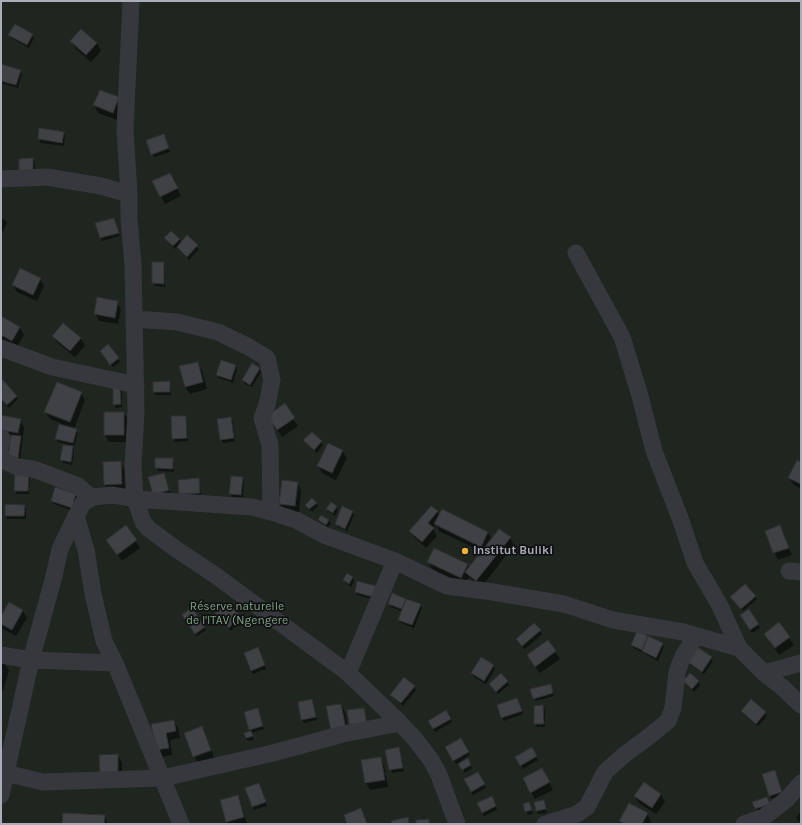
<!DOCTYPE html>
<meta charset="utf-8">
<style>
body{margin:0}
#map{position:relative;width:802px;height:825px;overflow:hidden;background:#161618;font-family:Karla,sans-serif}
canvas{display:block}
.frame{position:absolute;inset:0;border:2px solid #a8adb8;pointer-events:none}
</style>
<div id="map">
<canvas width="802" height="825"></canvas>
<div class="frame"></div>
</div>
<script>
const g = document.querySelector('canvas').getContext('2d');
g.lineJoin = 'round';
function paint(path, color) { g.fillStyle = color; g.fill(path, 'evenodd'); }
const toPath = rows => new Path2D(rows.map(r => 'M' + r).join(''));
function trace(path, color, width, dash) { g.strokeStyle = color; g.lineWidth = width; g.lineCap = dash ? 'butt' : 'round'; g.setLineDash(dash || []); g.stroke(path); }
function label(font, color, halo, rows, align = 'center') {
  g.font = font + ' Karla,sans-serif'; g.lineWidth = 3.5; g.setLineDash([]); g.textBaseline = 'middle'; g.strokeStyle = halo; g.fillStyle = color; for (const [text, x, y, turn = 0] of rows) {
    g.save(); g.translate(x, y); g.rotate((+turn || 0) * Math.PI / 180); g.textAlign = isNaN(turn) ? turn : align; if (halo) g.strokeText(text, 0, 0); g.fillText(text, 0, 0); g.restore();
  }
}
const green = toPath([
 [1,1,801,1,801,824,1,824]
]);
const shadow = toPath([
 [82,30,97,43,101,51,91,62,76,49,72,42],
 [10,35,32,35,34,38,29,48,11,38],
 [1,65,20,71,22,74,18,88,1,83],
 [118,98,122,105,117,120,98,113,94,105],
 [40,129,64,133,65,136,64,146,41,143,39,139],
 [165,138,170,152,154,157,152,154],
 [33,159,35,163,35,177,22,177],
 [174,181,181,196,165,204,153,182],
 [1,218,5,220,7,223,2,234,1,234],
 [114,219,120,236,102,241,96,224],
 [187,237,199,249,189,260,178,246,175,249,165,239,179,239,182,243],
 [153,263,163,263,165,267,165,287,155,286,153,283],
 [40,279,44,286,37,301,17,292,13,285],
 [117,302,121,309,118,324,99,321,95,313],
 [2,318,20,328,24,335,16,348,1,339],
 [63,324,81,339,85,346,75,357,58,343,53,336],
 [103,355,118,358,120,362,113,367],
 [197,363,202,370,207,389,190,394,185,387],
 [236,366,237,370,233,383,219,378,217,375],
 [259,368,261,372,252,387,245,384,243,380],
 [2,380,18,399,9,408,1,399],
 [169,382,171,386,171,395,156,395,154,392],
 [120,389,122,392,122,407,116,408,114,404],
 [81,393,85,400,74,429,76,430,78,433,74,446,58,442,56,438,60,423,50,419,45,412],
 [284,405,298,426,282,437,272,423],
 [124,413,128,420,128,442,109,442,105,435],
 [1,416,20,420,24,427,20,461,11,460,11,438,1,436],
 [185,417,187,420,188,441,175,442,173,438],
 [231,418,233,422,235,441,223,443,221,440],
 [312,433,323,445,317,453,305,440],
 [73,447,74,451,72,465,63,463,61,460],
 [342,451,347,458,336,480,322,473,318,466],
 [156,459,172,459,174,462,174,472,158,471,156,468],
 [120,462,124,469,125,491,110,492,105,485],
 [801,463,801,489,794,485,789,478],
 [28,474,30,477,29,494,17,494,15,491],
 [164,474,170,493,154,494],
 [242,478,244,481,243,497,232,497,231,493],
 [198,479,200,483,201,496,180,494],
 [297,483,301,490,299,513,284,511,280,504],
 [76,495,78,498,73,511,54,504,52,501],
 [316,503,318,506,312,512,308,508],
 [24,506,26,509,26,519,7,519,6,515],
 [336,506,338,510,335,516,329,512,327,509],
 [442,510,488,533,492,540,510,538,514,545,481,588,469,577,465,585,432,569,428,562,467,565,469,569,482,552,439,531,436,525,433,529,437,536,426,548,415,538,411,531,437,512,439,515],
 [352,512,354,515,347,531,338,527,336,524],
 [319,520,329,520,331,524,328,527,321,523],
 [779,526,792,555,778,560,766,531],
 [126,527,140,548,122,561,107,540],
 [348,575,353,578,354,581,351,587,346,583,344,580],
 [358,583,375,600,357,595,356,592],
 [393,595,420,605,422,608,414,628,401,623,399,620,403,612,391,607,389,604],
 [755,596,757,599,743,611,733,600],
 [225,604,240,616,241,619,231,631,217,618,215,615],
 [23,611,27,618,16,636,3,629,1,626,1,618],
 [749,611,760,628,752,633,741,616],
 [185,618,204,627,206,630,197,636],
 [779,624,794,645,779,655,765,634],
 [540,631,542,634,525,649,519,643],
 [638,633,662,644,664,647,658,661,634,648,632,645],
 [548,641,560,659,540,673,532,663],
 [260,652,266,669,253,674,251,671],
 [711,658,713,661,704,674,689,664,687,661],
 [1,662,5,663,9,671,3,691,1,691],
 [493,665,495,669,486,684,474,677,472,673],
 [507,681,509,685,498,694,490,684],
 [698,681,700,685,694,692,684,682],
 [550,685,554,696,536,701,534,698],
 [414,686,416,690,403,706,394,698,392,695],
 [312,700,317,720,304,723,302,719],
 [519,702,523,714,504,721,502,718],
 [341,705,345,712,349,736,336,738],
 [543,706,545,710,545,727,537,727,535,723],
 [742,711,765,713,767,716,758,726,744,714],
 [259,712,264,729,251,733,254,740,248,741,245,734,252,732,250,729],
 [445,712,452,722,435,732,429,721],
 [174,721,178,728,180,738,170,740,172,755,161,757,152,725],
 [202,727,211,749,194,756],
 [460,739,470,755,456,764,446,747],
 [398,748,404,771,392,773,386,751],
 [531,748,538,760,523,769,516,757],
 [212,751,214,758,198,764,195,757],
 [117,755,122,762,122,780,105,781],
 [380,758,384,765,388,787,370,790,366,783],
 [467,760,472,768,465,773,460,764],
 [477,773,486,788,473,795,465,780],
 [776,774,783,795,772,799,770,796],
 [546,776,553,790,535,799,531,792],
 [644,783,661,795,665,802,656,814,639,803,635,796],
 [261,788,267,806,254,810,246,789],
 [237,796,241,803,247,824,228,824,227,822],
 [766,798,771,808,758,812,754,803],
 [494,801,497,810,484,816,482,813],
 [544,801,547,813,538,814,537,810],
 [529,803,533,814,528,815,524,805],
 [801,811,801,823,796,818],
 [647,814,651,821,650,824,622,824,620,821],
 [104,816,108,824,63,824]
]);
const building = toPath([
 [15,24,33,34,27,45,8,35,15,24],
 [81,29,97,43,86,55,70,41,81,29],
 [1,64,21,70,16,85,1,81,1,64],
 [100,90,119,97,113,113,93,105,100,90],
 [39,128,64,132,62,143,38,139,39,128],
 [164,134,169,148,151,155,146,140,164,134],
 [33,158,33,174,19,174,19,159,33,158],
 [170,173,178,188,160,197,152,181,170,173],
 [114,218,119,233,100,238,95,223,114,218],
 [171,231,180,239,173,246,164,238,171,231],
 [187,235,198,245,187,257,177,247,187,235],
 [152,262,164,262,164,284,152,283,152,262],
 [20,268,41,278,33,295,12,285,20,268],
 [97,297,118,301,115,318,94,314,97,297],
 [1,316,20,327,12,341,1,335,1,316],
 [63,323,81,338,70,351,52,336,63,323],
 [108,344,119,358,110,365,100,351,108,344],
 [221,360,236,365,231,380,216,375,221,360],
 [198,362,203,382,185,387,179,366,198,362],
 [252,363,260,368,250,385,242,380,252,363],
 [2,379,17,396,7,405,1,399,2,379],
 [170,381,170,392,153,392,153,382,170,381],
 [57,382,82,392,70,422,44,412,57,382],
 [120,387,121,404,113,405,113,388,120,387],
 [285,403,295,418,277,430,267,416,285,403],
 [104,412,124,412,124,435,104,435,104,412],
 [1,415,21,419,18,433,1,430,1,415],
 [171,416,186,416,187,438,172,439,171,416],
 [231,417,234,438,220,440,217,419,231,417],
 [59,424,77,429,73,443,55,439,59,424],
 [312,432,322,441,314,450,303,440,312,432],
 [11,435,21,436,18,458,8,457,11,435],
 [328,443,343,450,332,473,317,466,328,443],
 [63,445,73,446,71,462,60,460,63,445],
 [155,458,173,458,173,469,155,468,155,458],
 [797,460,801,462,801,484,788,478,797,460],
 [121,461,122,484,104,485,103,462,121,461],
 [15,473,29,473,28,491,14,491,15,473],
 [164,473,169,490,153,495,148,477,164,473],
 [231,476,243,477,241,495,229,494,231,476],
 [199,478,200,493,179,494,178,480,199,478],
 [282,480,298,482,295,506,279,504,282,480],
 [55,487,76,494,72,508,51,501,55,487],
 [312,498,317,503,309,509,305,505,312,498],
 [331,502,337,506,333,513,326,509,331,502],
 [5,504,25,505,24,516,5,516,5,504],
 [342,506,353,511,345,529,335,524,342,506],
 [431,506,438,511,428,523,434,528,422,542,409,531,431,506],
 [442,509,488,532,481,547,434,524,442,509],
 [321,515,329,520,326,525,318,520,321,515],
 [126,525,137,540,117,555,106,540,126,525],
 [780,525,789,548,773,553,765,531,780,525],
 [499,529,511,537,476,581,465,572,499,529],
 [434,548,468,564,461,578,427,562,434,548],
 [347,573,353,577,349,584,343,580,347,573],
 [357,581,376,586,373,597,355,592,357,581],
 [745,584,756,596,741,609,730,597,745,584],
 [392,593,406,599,402,609,388,604,392,593],
 [406,599,421,604,412,625,398,620,406,599],
 [9,602,23,610,12,630,1,624,1,616,9,602],
 [225,602,240,615,229,628,214,615,225,602],
 [192,607,205,627,195,634,182,615,192,607],
 [749,609,759,624,750,630,740,615,749,609],
 [779,622,790,637,775,648,764,634,779,622],
 [534,623,541,630,522,646,516,639,534,623],
 [637,631,648,636,642,650,631,645,637,631],
 [648,636,663,643,656,658,642,651,648,636],
 [548,640,556,651,535,667,527,655,548,640],
 [696,646,712,657,702,672,686,661,696,646],
 [258,647,265,665,251,671,244,653,258,647],
 [481,657,494,665,484,681,471,673,481,657],
 [501,673,508,681,496,692,489,684,501,673],
 [690,673,699,681,692,689,683,681,690,673],
 [404,677,415,686,401,703,390,695,404,677],
 [551,684,553,693,533,699,530,689,551,684],
 [517,698,522,711,501,718,497,705,517,698],
 [312,699,316,717,301,720,298,702,312,699],
 [751,699,766,712,756,724,741,711,751,699],
 [341,704,346,729,331,731,326,706,341,704],
 [543,705,544,724,534,724,534,706,543,705],
 [258,708,263,726,249,730,244,712,258,708],
 [364,708,367,725,350,728,347,710,364,708],
 [446,710,451,719,433,729,428,721,446,710],
 [174,720,176,731,166,733,169,748,156,750,151,724,174,720],
 [202,726,211,750,193,757,184,733,202,726],
 [251,731,253,736,246,738,244,733,251,731],
 [461,738,469,752,453,761,445,747,461,738],
 [399,747,403,768,389,770,385,750,399,747],
 [532,747,537,756,520,766,515,757,532,747],
 [118,754,118,773,100,774,99,755,118,754],
 [381,757,385,780,365,783,361,760,381,757],
 [468,758,471,765,462,770,458,764,468,758],
 [542,768,550,782,530,793,523,778,542,768],
 [775,770,782,792,769,796,762,774,775,770],
 [478,772,485,784,471,792,464,779,478,772],
 [644,782,661,794,652,808,634,796,644,782],
 [259,783,266,802,252,807,245,788,259,783],
 [238,795,244,817,226,822,220,800,238,795],
 [492,796,496,806,482,813,477,803,492,796],
 [767,797,770,804,755,809,752,802,767,797],
 [544,800,546,809,536,811,534,802,544,800],
 [529,802,532,810,525,812,523,804,529,802],
 [629,803,648,813,642,824,625,824,619,821,629,803],
 [361,808,367,824,347,824,344,815,361,808],
 [63,813,105,815,104,824,62,824,63,813],
 [408,817,409,824,392,824,391,821,408,817],
 [429,819,429,824,416,824,416,820,429,819]
]);
const street = toPath([
 [131,1,125,130,129,194,129,219,133,265,136,411,133,466,135,499,143,522,149,529,176,549,215,575,348,673,400,723,415,739,431,760,439,775,457,824],
 [1,179,47,177,101,186,129,194],
 [576,253,622,337,640,396,654,451,680,518,695,563,719,604,739,648,764,673,782,687,801,705],
 [134,319,177,322,218,332,247,346,267,358,272,380,267,405,262,418,270,445,271,512],
 [1,348,52,367,136,385],
 [1,445,2,438],
 [1,456,4,461,18,467,33,469,55,477,78,486,86,493,90,499],
 [789,571,801,572],
 [1,655,31,660,115,663],
 [348,673,395,561],
 [764,673,801,663],
 [1,772,43,782,163,778,273,753,343,734,400,723],
 [1,795,31,660,54,576,60,549,76,516],
 [181,824,115,663,104,641,93,594,86,550,76,516,83,503,93,497,113,495,135,499,252,507,271,512,296,520,324,535,395,561,447,586,493,592,564,604,613,620,683,632,739,648],
 [545,824,577,814,587,807,605,772,624,755,647,738,668,721,673,708,677,672,683,656,696,636],
 [744,824,764,817,787,799,801,783]
]);
const markers = [
 [465,551,4,"#f2b134"]
];
const poiNames = [
 ["Institut Buliki",473,551]
];
const parkNames = [
 ["Réserve naturelle",237,607],
 ["de l'ITAV (Ngengere",237,621]
];
paint(green, '#1e261f');
paint(shadow, '#0007');
paint(building, '#404145');
trace(building, '#303034', 1);
trace(street, '#37383d', 17);
for (const [x, y, r, color] of markers) { const dot = new Path2D(); dot.arc(x, y, r, 0, 2 * Math.PI); g.fillStyle = color; g.fill(dot); trace(dot, '#111113', 1.5); }
label('bold 12px', '#a8adb8', '#111113', poiNames, 'left');
label('12px', '#7fa381', '#111113', parkNames);
</script>
